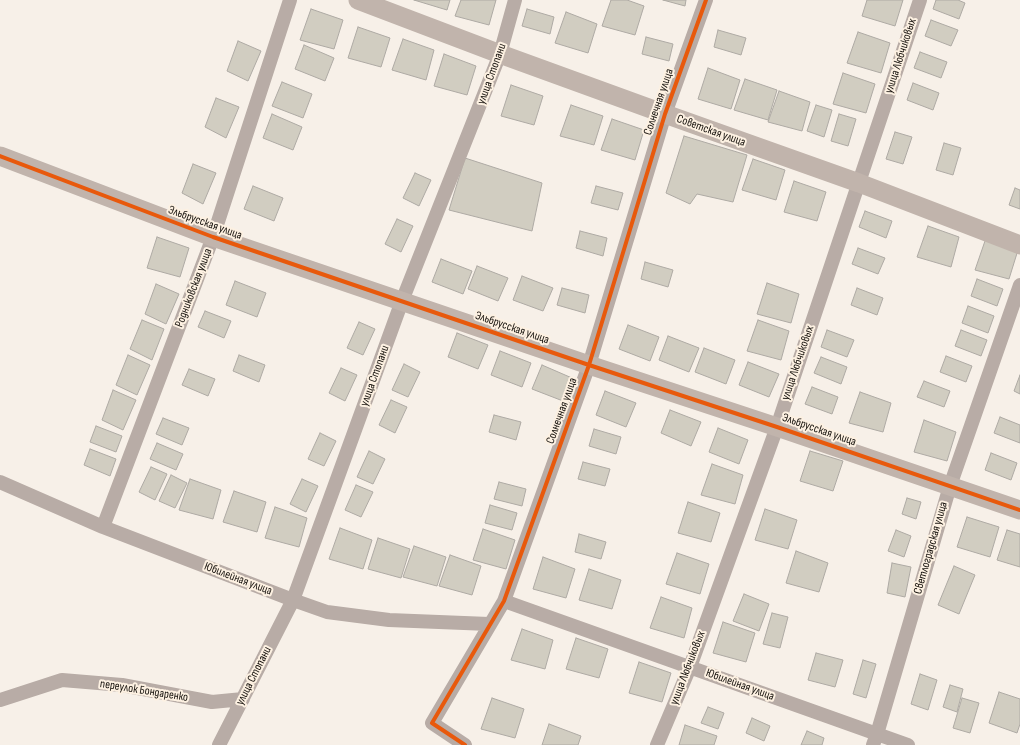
<!DOCTYPE html>
<meta charset="utf-8">
<style>
body{margin:0}
canvas{display:block;background:#f7f0e8}
</style>
<canvas width="1020" height="745"></canvas>
<script>
const g = document.querySelector('canvas').getContext('2d');
g.lineJoin = 'round';
function paint(path, color) { g.fillStyle = color; g.fill(path, 'evenodd'); }
const toPath = rows => new Path2D(rows.map(r => 'M' + r).join(''));
function trace(path, color, width, dash) { g.strokeStyle = color; g.lineWidth = width; g.lineCap = dash ? 'butt' : 'round'; g.setLineDash(dash || []); g.stroke(path); }
function label(font, color, halo, rows, align = 'center') {
  g.font = font + ' "Sofia Sans Condensed",sans-serif'; g.lineWidth = 4; g.setLineDash([]); g.textBaseline = 'middle'; g.strokeStyle = halo; g.fillStyle = color; for (const [text, x, y, turn = 0] of rows) {
    g.save(); g.translate(x, y); g.rotate((+turn || 0) * Math.PI / 180); g.textAlign = isNaN(turn) ? turn : align; if (halo) g.strokeText(text, 0, 0); g.fillText(text, 0, 0); g.restore();
  }
}
const building = toPath([
 [414,0,450,0,447,10,414,0],
 [461,0,496,0,489,25,455,16,461,0],
 [611,0,627,0,644,6,635,35,602,26,611,0],
 [663,0,686,0,685,6,663,0],
 [867,0,903,0,895,26,862,16,867,0],
 [936,0,958,0,965,3,959,19,933,9,936,0],
 [311,9,343,20,334,49,300,40,311,9],
 [527,9,554,17,550,34,522,26,527,9],
 [566,12,597,24,588,53,555,43,566,12],
 [931,20,958,30,951,46,925,36,931,20],
 [358,27,390,38,381,67,348,58,358,27],
 [718,30,746,38,741,55,714,47,718,30],
 [858,32,890,43,881,73,847,63,858,32],
 [646,37,673,44,669,61,642,54,646,37],
 [403,39,434,50,426,80,392,70,403,39],
 [238,41,261,51,248,81,227,71,238,41],
 [304,45,334,58,325,81,295,69,304,45],
 [920,52,947,62,941,78,914,68,920,52],
 [444,54,476,66,467,95,434,86,444,54],
 [708,68,740,80,731,109,698,99,708,68],
 [843,73,875,84,866,113,833,104,843,73],
 [745,79,777,90,768,120,734,110,745,79],
 [282,82,312,94,303,118,272,106,282,82],
 [913,83,939,93,933,110,907,100,913,83],
 [511,85,543,96,534,125,501,116,511,85],
 [779,91,810,102,802,131,768,122,779,91],
 [216,98,239,107,226,138,205,127,216,98],
 [571,105,603,116,594,145,560,136,571,105],
 [816,105,832,110,824,137,807,131,816,105],
 [272,114,302,127,293,150,263,138,272,114],
 [839,114,856,119,848,146,831,141,839,114],
 [612,119,644,130,635,160,601,150,612,119],
 [895,132,912,137,903,164,886,159,895,132],
 [684,136,747,155,733,202,697,194,690,204,666,193,684,136],
 [944,143,961,148,953,175,936,170,944,143],
 [465,158,542,183,532,231,449,210,465,158],
 [753,159,785,170,776,200,742,190,753,159],
 [193,164,216,173,203,204,182,193,193,164],
 [415,173,431,180,419,206,403,198,415,173],
 [794,181,826,192,817,221,784,212,794,181],
 [253,186,283,198,274,221,244,209,253,186],
 [596,186,623,193,618,210,591,203,596,186],
 [1015,188,1020,190,1020,209,1009,205,1015,188],
 [865,211,892,221,886,238,859,227,865,211],
 [397,219,413,226,401,252,385,244,397,219],
 [928,226,959,237,951,267,917,257,928,226],
 [580,231,607,238,603,256,576,248,580,231],
 [157,237,189,248,180,277,147,268,157,237],
 [986,238,1018,250,1009,279,975,270,986,238],
 [858,248,885,258,878,274,852,264,858,248],
 [441,259,472,271,463,294,432,282,441,259],
 [645,262,673,270,668,287,641,279,645,262],
 [477,266,508,278,498,301,468,289,477,266],
 [522,276,553,288,543,311,513,300,522,276],
 [977,279,1003,289,997,306,971,296,977,279],
 [235,281,266,293,257,317,226,305,235,281],
 [767,283,799,294,791,323,757,314,767,283],
 [156,284,179,294,166,324,145,314,156,284],
 [562,288,589,295,585,313,557,305,562,288],
 [857,288,883,298,877,315,851,305,857,288],
 [968,306,994,316,988,333,962,323,968,306],
 [205,311,231,321,224,338,198,327,205,311],
 [142,320,164,329,152,360,130,349,142,320],
 [758,320,789,331,781,360,747,351,758,320],
 [359,322,375,329,363,355,347,348,359,322],
 [628,325,659,337,650,361,619,349,628,325],
 [827,330,854,340,847,357,821,347,827,330],
 [961,330,987,340,981,356,955,346,961,330],
 [457,333,488,345,478,369,448,357,457,333],
 [668,336,699,348,689,372,659,360,668,336],
 [704,348,735,360,726,384,695,372,704,348],
 [500,351,531,363,522,387,491,375,500,351],
 [128,355,150,365,137,395,116,385,128,355],
 [239,355,265,365,259,382,233,371,239,355],
 [946,356,972,366,966,382,940,372,946,356],
 [821,357,847,367,841,384,814,373,821,357],
 [748,362,779,374,769,397,739,385,748,362],
 [404,364,420,372,408,397,392,390,404,364],
 [542,365,572,378,563,401,532,389,542,365],
 [341,368,357,375,345,401,329,393,341,368],
 [189,369,215,379,208,396,182,385,189,369],
 [1020,375,1020,394,1014,391,1020,375],
 [924,381,950,391,944,407,917,397,924,381],
 [812,387,838,397,832,414,805,404,812,387],
 [113,390,136,400,123,430,102,420,113,390],
 [605,391,636,403,626,427,596,415,605,391],
 [860,392,891,403,883,432,849,423,860,392],
 [391,400,407,407,395,433,379,425,391,400],
 [670,410,701,422,691,446,661,433,670,410],
 [494,415,521,422,516,440,489,432,494,415],
 [1000,417,1020,425,1020,443,994,433,1000,417],
 [163,418,189,428,182,445,156,434,163,418],
 [924,420,956,432,947,461,914,452,924,420],
 [96,426,122,436,116,452,90,442,96,426],
 [718,428,748,440,739,464,709,452,718,428],
 [594,429,621,437,616,454,589,446,594,429],
 [320,433,336,441,324,466,308,459,320,433],
 [157,443,183,454,176,470,150,459,157,443],
 [90,449,116,459,110,476,84,465,90,449],
 [369,451,385,459,373,484,357,477,369,451],
 [810,451,843,461,833,491,800,481,810,451],
 [991,453,1017,463,1011,480,985,470,991,453],
 [583,462,610,469,605,486,578,479,583,462],
 [712,464,743,475,735,504,701,495,712,464],
 [151,467,167,474,155,500,139,492,151,467],
 [171,475,187,483,175,508,159,501,171,475],
 [190,479,221,490,213,519,179,510,190,479],
 [302,479,318,486,306,512,290,504,302,479],
 [499,482,526,489,522,506,494,499,499,482],
 [356,485,373,492,361,517,345,510,356,485],
 [234,491,266,502,257,532,223,522,234,491],
 [907,498,921,502,916,519,902,514,907,498],
 [688,502,720,513,711,542,678,533,688,502],
 [490,505,517,513,512,530,485,523,490,505],
 [275,507,307,518,299,547,265,538,275,507],
 [765,509,797,520,788,549,755,540,765,509],
 [967,517,999,527,990,557,957,547,967,517],
 [340,528,372,540,363,569,329,559,340,528],
 [483,529,515,540,506,569,473,560,483,529],
 [896,530,911,536,904,557,888,551,896,530],
 [1007,530,1020,534,1020,567,997,560,1007,530],
 [579,534,606,542,601,559,575,552,579,534],
 [378,538,410,549,401,578,368,569,378,538],
 [414,546,446,557,437,586,403,577,414,546],
 [796,551,828,563,819,592,786,583,796,551],
 [677,553,709,564,700,594,666,584,677,553],
 [450,555,481,566,472,595,439,586,450,555],
 [543,557,575,569,566,598,533,589,543,557],
 [892,563,911,567,905,597,887,593,892,563],
 [954,566,975,575,959,614,938,605,954,566],
 [589,569,621,580,612,609,579,600,589,569],
 [744,594,769,604,759,631,733,621,744,594],
 [661,597,692,608,684,638,650,628,661,597],
 [772,613,788,617,780,648,763,644,772,613],
 [723,622,755,633,746,662,713,653,723,622],
 [522,629,553,640,545,669,511,660,522,629],
 [576,638,608,649,599,678,566,669,576,638],
 [816,653,843,660,835,687,808,680,816,653],
 [863,660,876,664,866,698,853,694,863,660],
 [639,662,671,673,662,702,629,693,639,662],
 [920,674,937,680,928,710,911,704,920,674],
 [950,685,963,689,957,712,943,707,950,685],
 [999,692,1020,699,1020,724,1017,733,989,723,999,692],
 [492,698,524,709,515,738,481,729,492,698],
 [962,698,979,703,970,733,953,728,962,698],
 [708,707,724,713,718,729,701,723,708,707],
 [752,718,770,726,764,741,746,733,752,718],
 [549,724,581,736,578,745,542,745,549,724],
 [685,725,717,736,714,745,679,745,685,725],
 [807,731,824,738,822,745,801,745,807,731]
]);
const street = toPath([
 [0,482,103,527,293,600,327,612,389,620,489,624],
 [103,527,213,237,290,0],
 [504,601,908,745],
 [0,700,62,680,122,685,212,702,243,699],
 [219,745,293,600,402,301,500,54,515,0],
 [465,745,432,723,504,601,589,365,665,114,706,0],
 [657,745,690,667,777,427,920,0],
 [873,745,877,734,950,486,1020,285]
]);
const secondary = toPath([
 [358,0,500,54,665,114,859,183,1020,245],
 [0,156,213,237,589,365,777,427,1020,510]
]);
const cycleway = toPath([
 [0,156,213,237,589,365,777,427,1020,510],
 [465,745,432,723,504,601,589,365,665,114,706,0]
]);
const streetNames = [
 ["улица Любчиковых",901,56,-72],
 ["улица Стопани",492,74,-70],
 ["Солнечная улица",659,102,-71],
 ["Советская улица",711,131,20],
 ["Эльбрусская улица",205,223,20],
 ["Родниковская улица",194,288,-69],
 ["Эльбрусская улица",512,328,19],
 ["улица Любчиковых",798,363,-71],
 ["улица Стопани",375,376,-70],
 ["Солнечная улица",562,411,-70],
 ["Эльбрусская улица",819,430,19],
 ["Светлоградская улица",931,548,-74],
 ["Юбилейная улица",238,579,21],
 ["улица Любчиковых",688,668,-69],
 ["улица Стопани",254,676,-63],
 ["Юбилейная улица",740,685,20],
 ["переулок Бондаренко",144,691,9]
];
paint(building, '#d1cdc1');
trace(building, '#aeaaa4', 1);
trace(street, '#b8aca6', 14);
trace(secondary, '#c1b4ac', 19);
trace(cycleway, '#e8590c', 4);
label('12px', '#15110c', '#fdf1e2', streetNames);
</script>
